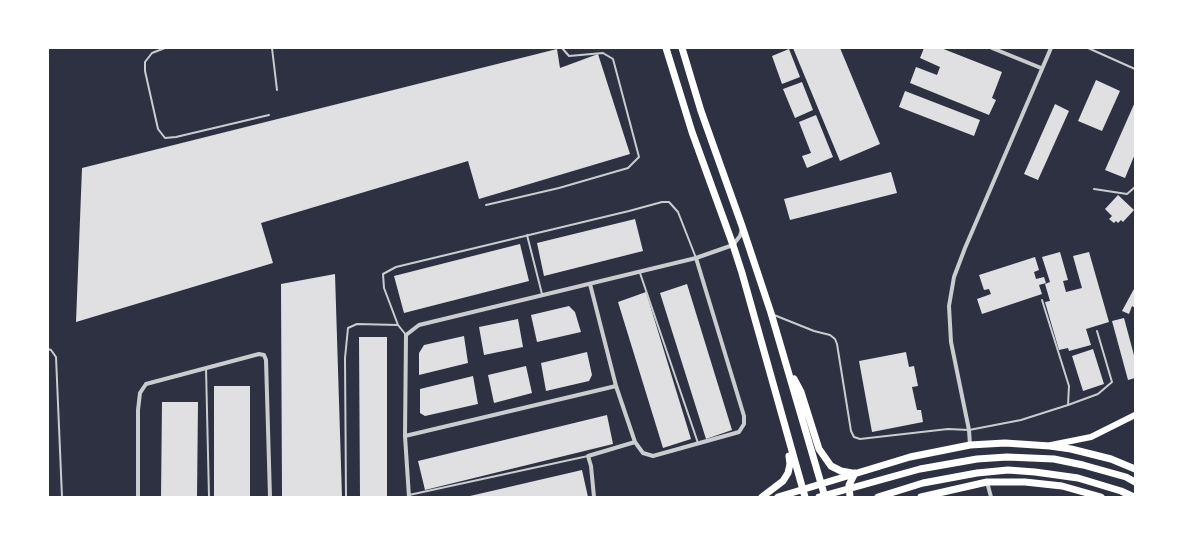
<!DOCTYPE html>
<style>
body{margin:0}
#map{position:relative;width:1183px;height:545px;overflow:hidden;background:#2d3142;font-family:Mulish,sans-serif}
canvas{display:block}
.frame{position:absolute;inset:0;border:49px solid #fff;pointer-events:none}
</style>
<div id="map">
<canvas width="1183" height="545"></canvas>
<div class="frame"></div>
</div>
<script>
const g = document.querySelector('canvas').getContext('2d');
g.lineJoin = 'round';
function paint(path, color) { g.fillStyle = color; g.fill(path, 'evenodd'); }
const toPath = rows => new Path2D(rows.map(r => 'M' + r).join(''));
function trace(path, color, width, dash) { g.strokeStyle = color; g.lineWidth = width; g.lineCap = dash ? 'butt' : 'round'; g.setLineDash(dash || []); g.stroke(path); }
const building = toPath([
 [793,48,840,48,880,144,840,161],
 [924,48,941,48,1002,72,992,98,996,100,989,115,910,83,916,67,937,75,940,67,920,58],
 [557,49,560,68,598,54,630,154,479,199,468,161,261,223,273,263,76,322,82,168],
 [789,49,800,77,782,84,772,56],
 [1096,80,1120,91,1102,131,1078,121],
 [802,82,813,110,795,118,783,89],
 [905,91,980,120,974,136,899,107],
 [1135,102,1135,154,1125,178,1105,170],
 [1055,104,1069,111,1038,180,1024,174],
 [816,115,833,157,807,168,802,156,811,153,799,122],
 [891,172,897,193,790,220,784,199],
 [1118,195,1134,210,1123,222,1121,220,1118,223,1116,221,1114,223,1109,219,1112,216,1105,209],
 [635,219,643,251,544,276,537,243],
 [520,244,529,281,404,313,394,276],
 [1060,252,1068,280,1063,281,1066,292,1082,288,1073,256,1089,252,1109,322,1086,329,1091,345,1069,351,1068,348,1059,350,1045,302,1050,301,1045,284,1050,282,1042,257],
 [1035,257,1039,270,1034,272,1036,279,1044,277,1046,283,1039,285,1042,294,982,314,977,299,991,294,989,289,984,290,979,275],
 [335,274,342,497,282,497,281,284],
 [687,284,732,430,706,439,660,293],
 [1135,287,1135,308,1132,306,1129,314,1122,311],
 [646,292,691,439,663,448,618,302],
 [569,306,575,312,581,332,537,342,531,315],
 [1124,318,1135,359,1135,378,1128,380,1112,321],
 [518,319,523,347,484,355,479,327],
 [464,336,468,363,419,375,419,353,424,345],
 [359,337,387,337,387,497,360,497],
 [1093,349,1104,384,1083,391,1072,356],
 [587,352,592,375,589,381,546,391,541,363],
 [906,352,909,367,914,366,918,386,912,387,917,410,921,410,923,422,872,432,859,361],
 [526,366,532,393,494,403,488,375],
 [473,376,478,404,425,416,420,413,420,389],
 [214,386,250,386,250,497,214,497],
 [162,402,198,402,197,497,161,497],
 [607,415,613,444,425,490,418,461],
 [582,470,588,497,470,497,470,496]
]);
const service = toPath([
 [165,48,152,53,145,62,145,71,158,129,165,138,176,137,269,115],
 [272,48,277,90],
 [1088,48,1135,69],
 [1094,189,1127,194,1135,187],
 [486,205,559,188,628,168,639,157,613,59,603,53,569,56,562,48],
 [527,235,542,294],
 [640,273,698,443],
 [1042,300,1069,386,1068,405],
 [774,315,814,331,830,335,835,339,837,344,851,431,854,437,860,439,948,429,969,430,1021,420,1068,405,1098,394,1112,382,1097,331],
 [398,325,384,288,383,274,396,267,629,211,662,202,669,202,678,212,696,258],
 [48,349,51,350,56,357,62,497],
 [206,368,209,497],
 [409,495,588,456],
 [346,497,345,358,348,328,357,324,398,325,406,335]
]);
const minor = toPath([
 [992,48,1041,68],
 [590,284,616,386,635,442,643,453,653,456,739,432,744,424,744,416,696,258],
 [405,436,616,386],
 [970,445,969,430,951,342,949,306,954,277,965,248,1051,48],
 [987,482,991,497],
 [138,497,138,410,140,393,146,384,259,354,264,355,266,360,270,497],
 [409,497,405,436,406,335,419,325,696,258,733,245,740,236,742,229],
 [594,497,591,466,588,456,635,442]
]);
const secondary = toPath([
 [1051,445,1091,437,1135,415]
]);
const primary = toPath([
 [666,48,692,132,733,245,742,273,805,497],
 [682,48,701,111,742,226,771,313,825,497],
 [794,379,801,392,819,449,831,466,841,471,852,473],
 [762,497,783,481,788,473,790,464,789,456],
 [778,497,910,457,970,445,1005,443,1050,446,1071,449,1111,459,1135,469],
 [819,497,920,469,977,459,1007,457,1054,459,1083,465,1126,477,1135,482],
 [850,497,849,485,855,473],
 [878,497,923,483,977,473,1008,470,1035,472,1078,478,1121,491,1134,497],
 [921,497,987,482,1025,482,1062,486,1101,497]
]);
paint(building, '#e0e0e3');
trace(service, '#caccd0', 2);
trace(minor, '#caccd0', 4);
trace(secondary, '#fff', 6);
trace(primary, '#fff', 7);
</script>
